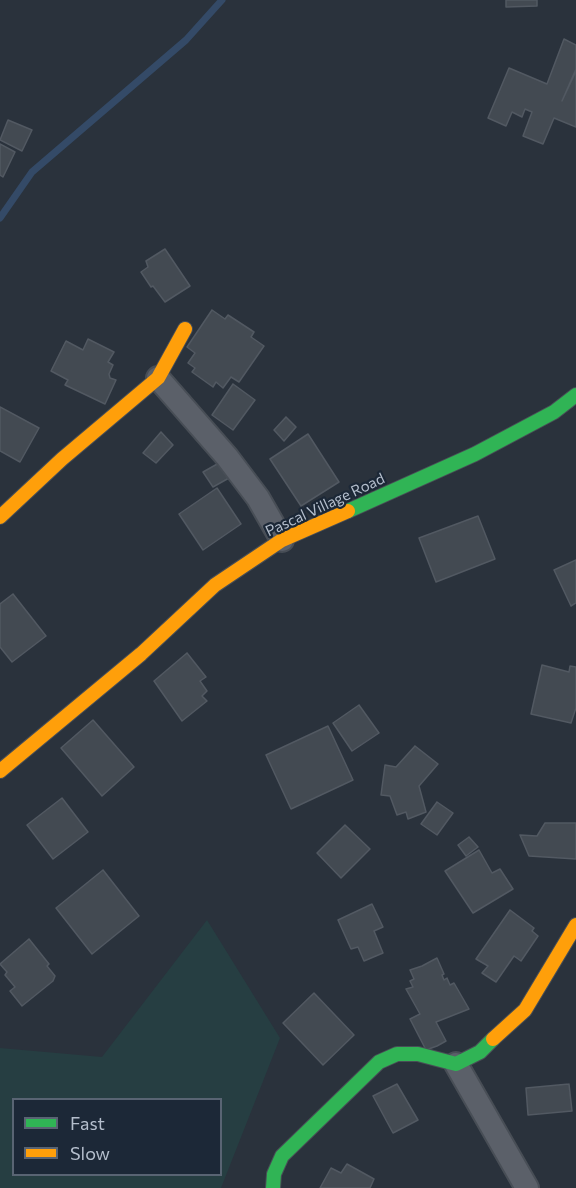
<!DOCTYPE html>
<style>
body{margin:0}
#map{position:relative;width:576px;height:1188px;overflow:hidden;background:#2a323c;font-family:Commissioner,sans-serif}
canvas{display:block}
.legend{position:absolute;left:12px;top:1098px;width:210px;height:78px;box-sizing:border-box;background:#1c2837;border:2px solid #596473;margin:0;padding:8px 10px;list-style:none;font-size:18px;color:#b4becc}
.legend li{display:flex;align-items:center;gap:12px;height:30px}
.legend b{width:30px;border:2px solid #596473}
</style>
<div id="map">
<canvas width="576" height="1188"></canvas>
<ul class="legend">
<li><b style="height:8px;background:#30b455"></b>Fast</li>
<li><b style="height:8px;background:#ff9f0a"></b>Slow</li>
</ul>
</div>
<script>
const g = document.querySelector('canvas').getContext('2d');
g.lineJoin = 'round';
function paint(path, color) { g.fillStyle = color; g.fill(path, 'evenodd'); }
const toPath = rows => new Path2D(rows.map(r => 'M' + r).join(''));
function trace(path, color, width, dash) { g.strokeStyle = color; g.lineWidth = width; g.lineCap = dash ? 'butt' : 'round'; g.setLineDash(dash || []); g.stroke(path); }
function label(font, color, halo, rows, align = 'center') {
  g.font = font + ' Commissioner,sans-serif'; g.lineWidth = 4.5; g.setLineDash([]); g.textBaseline = 'middle'; g.strokeStyle = halo; g.fillStyle = color; for (const [text, x, y, turn = 0] of rows) {
    g.save(); g.translate(x, y); g.rotate((+turn || 0) * Math.PI / 180); g.textAlign = isNaN(turn) ? turn : align; if (halo) g.strokeText(text, 0, 0); g.fillText(text, 0, 0); g.restore();
  }
}
const green = toPath([
 [207,920,280,1038,221,1188,0,1188,0,1048,102,1057],
 [14,1100,220,1100,220,1174,14,1174]
]);
const stream = toPath([
 [0,218,32,172,186,40,222,0]
]);
const building = toPath([
 [506,0,537,0,537,6,506,7,506,0],
 [564,39,576,45,576,69,562,101,576,71,576,127,554,118,543,144,523,136,532,112,525,109,522,117,512,112,506,126,488,118,509,68,547,84,564,39],
 [8,120,32,130,22,151,0,140,8,120],
 [0,144,15,152,3,177,0,175,0,144],
 [165,249,190,286,165,302,153,286,151,287,141,272,148,267,146,261,165,249],
 [212,310,225,319,228,315,254,332,251,337,264,346,239,382,231,377,223,388,216,382,213,387,192,372,195,368,188,363,195,353,187,347,212,310],
 [88,339,114,352,108,362,113,365,109,374,110,378,116,380,105,404,65,385,68,380,51,371,66,341,83,350,88,339],
 [233,384,255,400,233,430,212,415,233,384],
 [0,407,39,428,20,462,0,451,0,407],
 [286,417,296,427,284,441,274,430,286,417],
 [161,432,173,445,156,463,143,453,161,432],
 [308,434,339,482,301,506,270,459,308,434],
 [219,463,229,478,213,487,203,472,219,463],
 [217,488,241,524,203,550,179,514,217,488],
 [478,516,495,559,436,582,419,538,478,516],
 [576,560,576,603,571,606,554,570,576,560],
 [13,594,46,636,12,662,0,647,0,604,13,594],
 [187,653,206,677,200,681,207,691,202,696,207,701,182,721,154,681,187,653],
 [542,665,569,672,570,666,576,667,576,708,571,723,531,714,542,665],
 [359,705,379,733,352,751,333,723,359,705],
 [93,720,134,767,102,796,61,748,93,720],
 [328,726,353,780,291,809,266,755,328,726],
 [415,746,438,764,419,786,426,812,408,819,406,812,397,815,390,796,381,795,385,765,396,767,415,746],
 [62,798,88,832,53,859,27,825,62,798],
 [437,802,453,813,437,835,421,824,437,802],
 [545,823,576,823,576,859,529,856,520,835,537,836,545,823],
 [345,825,370,849,341,878,317,853,345,825],
 [469,837,478,847,466,856,458,845,469,837],
 [479,850,492,873,500,869,513,889,473,913,445,871,479,850],
 [103,870,139,916,92,954,56,908,103,870],
 [372,904,383,927,374,931,383,953,364,961,358,947,351,949,338,920,372,904],
 [510,910,534,928,532,931,538,936,521,961,514,956,496,982,482,973,488,966,476,959,510,910],
 [29,939,49,964,47,966,55,976,53,981,22,1006,10,991,15,987,5,975,7,972,0,964,29,939],
 [437,958,444,974,442,975,444,980,447,978,450,985,454,983,469,1009,436,1022,446,1041,437,1046,426,1050,410,1019,420,1014,406,989,413,987,410,981,414,979,410,970,422,966,437,958],
 [314,993,354,1035,323,1065,283,1023,314,993],
 [397,1084,418,1120,393,1133,373,1096,397,1084],
 [569,1084,572,1111,528,1115,526,1088,569,1084],
 [347,1164,374,1179,370,1188,320,1188,331,1168,341,1173,347,1164]
]);
const street = toPath([
 [158,378,227,457,258,498,282,540],
 [456,1064,527,1188]
]);
const fast = toPath([
 [348,511,475,454,554,412,576,395],
 [273,1188,274,1174,282,1156,379,1062,397,1054,418,1054,456,1064,480,1052,493,1039]
]);
const slow = toPath([
 [0,517,62,459,158,378,185,329],
 [0,771,141,654,215,585,282,540,348,511],
 [493,1039,525,1010,576,925]
]);
const streetNames = [
 ["Pascal Village Road",325,505,-25]
];
paint(green, '#263e42');
trace(stream, '#344a67', 7);
paint(building, '#434a52');
trace(building, '#525962', 1.5);
trace(street, '#484e56', 26);
trace(fast, '#484e56', 16);
trace(slow, '#484e56', 16);
trace(street, '#5b6069', 22);
trace(fast, '#30b455', 14);
trace(slow, '#ff9f0a', 14);
label('15px', '#b4becc', '#1c2837', streetNames);
</script>
